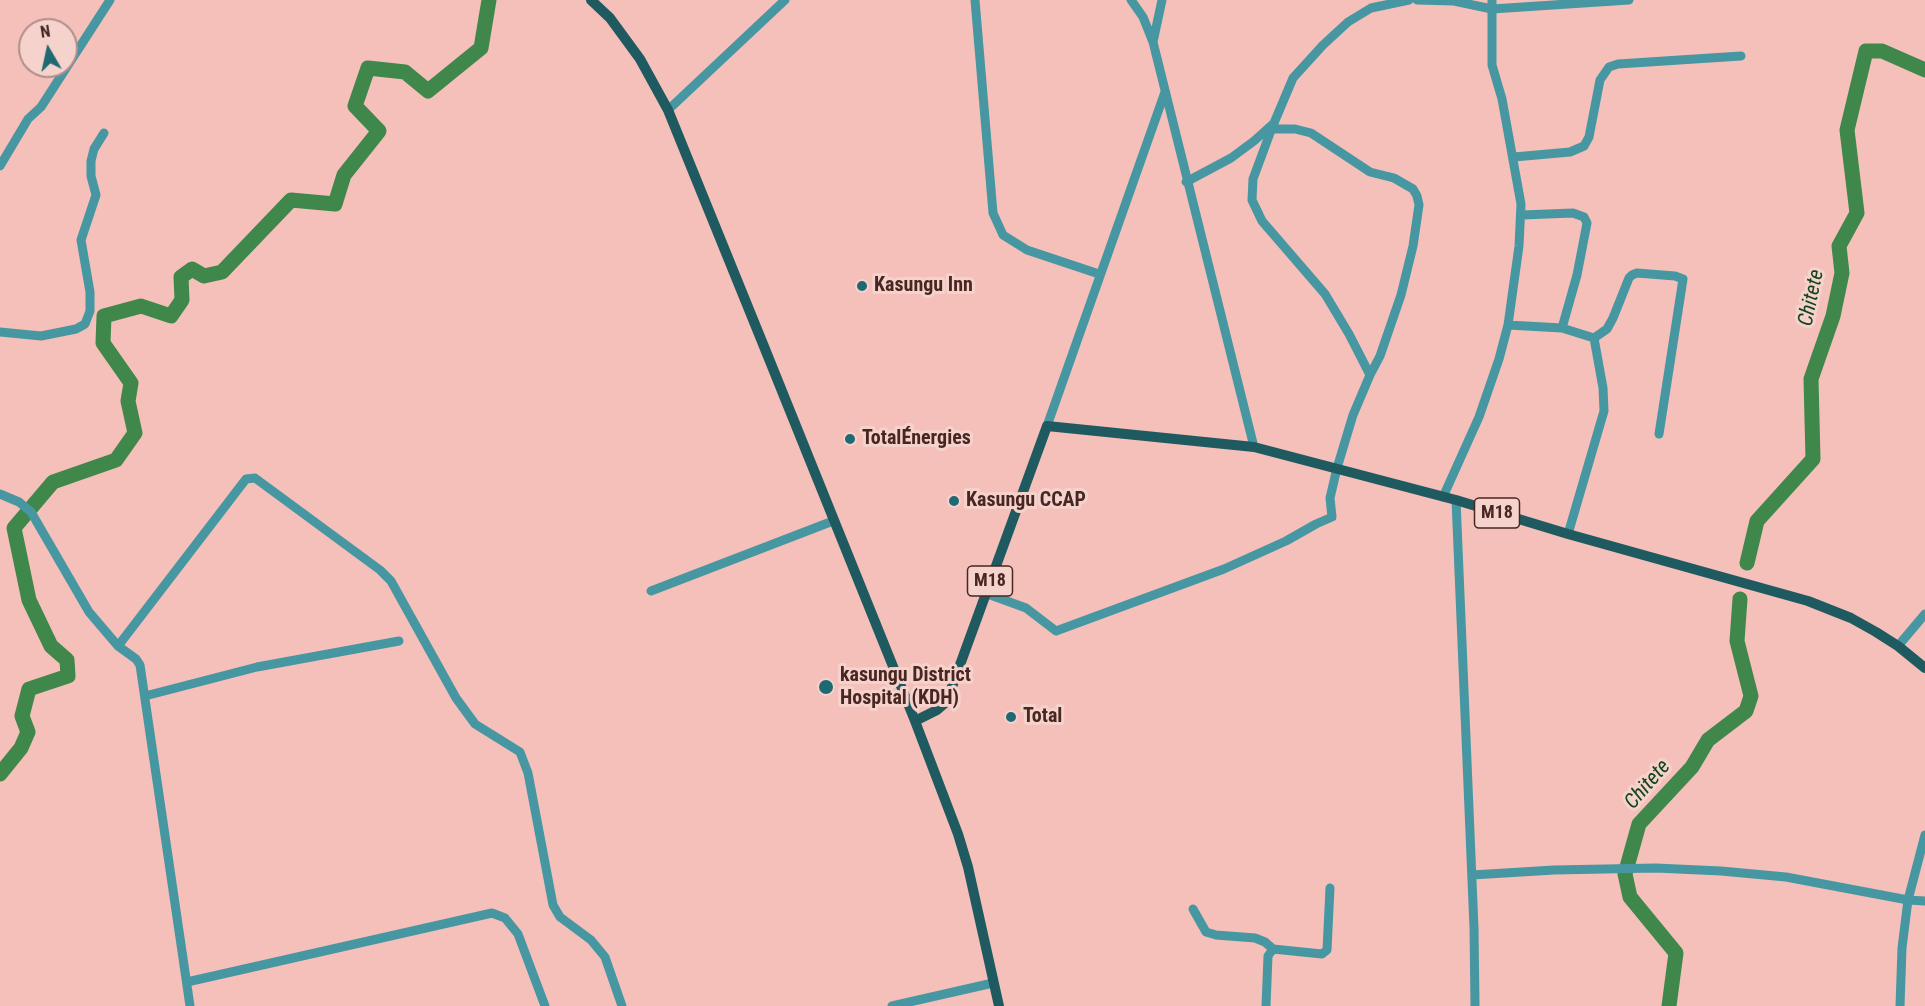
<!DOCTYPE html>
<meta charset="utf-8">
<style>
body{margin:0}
#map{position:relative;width:1925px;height:1006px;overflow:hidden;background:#f5c0b9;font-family:"Roboto Condensed",sans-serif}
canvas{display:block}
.north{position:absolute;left:18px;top:18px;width:60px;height:60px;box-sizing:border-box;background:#f6d2cd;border:2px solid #b08d89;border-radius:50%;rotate:351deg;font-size:16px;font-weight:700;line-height:24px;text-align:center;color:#482622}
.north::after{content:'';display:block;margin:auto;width:21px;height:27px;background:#1e6972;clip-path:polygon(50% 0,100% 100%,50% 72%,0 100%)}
</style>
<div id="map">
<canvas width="1925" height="1006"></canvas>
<div class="north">N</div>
</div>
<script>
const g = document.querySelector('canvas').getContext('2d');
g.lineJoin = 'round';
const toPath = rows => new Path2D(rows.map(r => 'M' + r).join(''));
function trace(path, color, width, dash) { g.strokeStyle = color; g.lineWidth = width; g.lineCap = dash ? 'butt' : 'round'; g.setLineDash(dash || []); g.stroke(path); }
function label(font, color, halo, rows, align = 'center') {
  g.font = font + ' "Roboto Condensed",sans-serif'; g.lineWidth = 6; g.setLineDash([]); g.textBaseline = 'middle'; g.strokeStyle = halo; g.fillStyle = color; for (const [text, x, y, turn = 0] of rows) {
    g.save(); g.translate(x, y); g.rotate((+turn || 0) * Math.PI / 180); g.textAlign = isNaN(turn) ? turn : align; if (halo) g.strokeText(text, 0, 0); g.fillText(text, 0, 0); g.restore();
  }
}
const river = toPath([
 [1747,563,1757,521,1813,459,1811,379,1833,316,1842,273,1839,246,1857,213,1847,130,1866,51,1882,51,1925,70],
 [0,774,21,748,28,732,22,716,29,689,68,676,67,660,51,646,29,600,14,528,53,482,116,460,135,433,128,401,131,383,103,343,104,316,141,306,171,316,182,300,181,277,192,269,204,276,222,272,291,200,335,204,344,175,379,131,355,106,368,68,405,72,428,91,481,48,489,0],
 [1669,1006,1676,953,1630,897,1625,874,1639,824,1692,767,1708,740,1746,711,1751,696,1737,641,1740,599]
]);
const minor = toPath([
 [975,0,993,213,1003,235,1027,250,1099,274],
 [1131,0,1143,17,1153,42,1254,447],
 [1417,0,1454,1,1492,9,1629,0],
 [1153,42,1162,0],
 [668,110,785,0],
 [1273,125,1253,179,1252,200,1262,221,1325,294,1349,334,1370,375],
 [1514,157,1570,152,1584,146,1589,137,1600,80,1609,67,1618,64,1741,56],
 [0,166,28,119,41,107,110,0],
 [1186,182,1231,158,1254,141,1274,123,1293,78,1323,45,1348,22,1371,8,1409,0],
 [1522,215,1573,213,1584,217,1587,223,1577,275,1562,328],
 [1508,325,1562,328,1594,338,1603,388,1604,411,1568,534],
 [0,332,41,336,76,329,85,324,90,311,90,292,81,240,96,195,91,176,91,161,94,149,104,133],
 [1594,338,1607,329,1613,318,1629,278,1632,275,1637,273,1675,276,1683,279,1659,434],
 [1047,426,1165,92],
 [0,494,19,502,31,512,89,612,118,646,136,659,140,665,190,1006],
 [1443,497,1479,417,1499,359,1508,325,1519,246,1521,204,1502,99,1492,65,1492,0],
 [1456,500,1474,928,1475,1006],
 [651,591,833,521],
 [985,593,1026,608,1056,631,1224,569,1286,541,1316,524,1332,517,1330,498,1337,468,1353,415,1370,375,1380,356,1401,295,1413,246,1419,205,1417,196,1413,189,1394,178,1370,172,1311,133,1295,129,1272,129],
 [118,646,246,479,255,478,380,570,391,581,456,698,475,724,520,752,528,773,553,905,560,917,591,940,605,957,622,1006],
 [1898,646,1925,614],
 [145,696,257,667,399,641],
 [1472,875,1554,870,1656,868,1721,871,1786,877,1908,900,1925,901],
 [1193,909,1206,932,1216,935,1255,938,1265,942,1273,949],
 [187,982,492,913,505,918,518,934,545,1006],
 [892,1006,993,983],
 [1266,1006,1268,956,1273,949,1322,954,1327,950,1330,888],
 [1900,1006,1902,948,1908,900,1925,835]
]);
const major = toPath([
 [591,0,610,18,640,59,668,110,765,349,915,721,958,834,968,867,999,1006],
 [915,721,937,710,944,704,949,695,1047,426,1254,447,1456,500,1568,534,1808,601,1851,618,1876,632,1898,646,1925,668]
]);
const markers = [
 [862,286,6,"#1e6972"],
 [850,439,6,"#1e6972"],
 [954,501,6,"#1e6972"],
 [826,687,8,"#1e6972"],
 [1011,717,6,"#1e6972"]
];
const shields = [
 [1497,513,45],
 [990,581,45]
];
const shieldNames = [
 ["M18",1497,513],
 ["M18",990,581]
];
const poiNames = [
 ["Kasungu Inn",874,286],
 ["TotalÉnergies",862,439],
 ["Kasungu CCAP",966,501],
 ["kasungu District",840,676],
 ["Hospital (KDH)",840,699],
 ["Total",1023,717]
];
const waterNames = [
 ["Chitete",1812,298,-78],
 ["Chitete",1648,785,-49]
];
trace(river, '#3f874b', 15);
trace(minor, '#4797a2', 9);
trace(major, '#205a61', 10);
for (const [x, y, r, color] of markers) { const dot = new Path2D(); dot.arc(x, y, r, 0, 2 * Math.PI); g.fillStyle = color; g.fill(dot); trace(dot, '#f6d2cd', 2); }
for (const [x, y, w] of shields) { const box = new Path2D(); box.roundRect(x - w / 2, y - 15, w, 30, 4.5); g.fillStyle = '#f6d2cd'; g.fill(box); trace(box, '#482622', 1.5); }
label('bold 18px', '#482622', null, shieldNames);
label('bold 20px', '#482622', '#f6d2cd', poiNames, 'left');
label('italic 21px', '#10451c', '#f6d2cd', waterNames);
</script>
